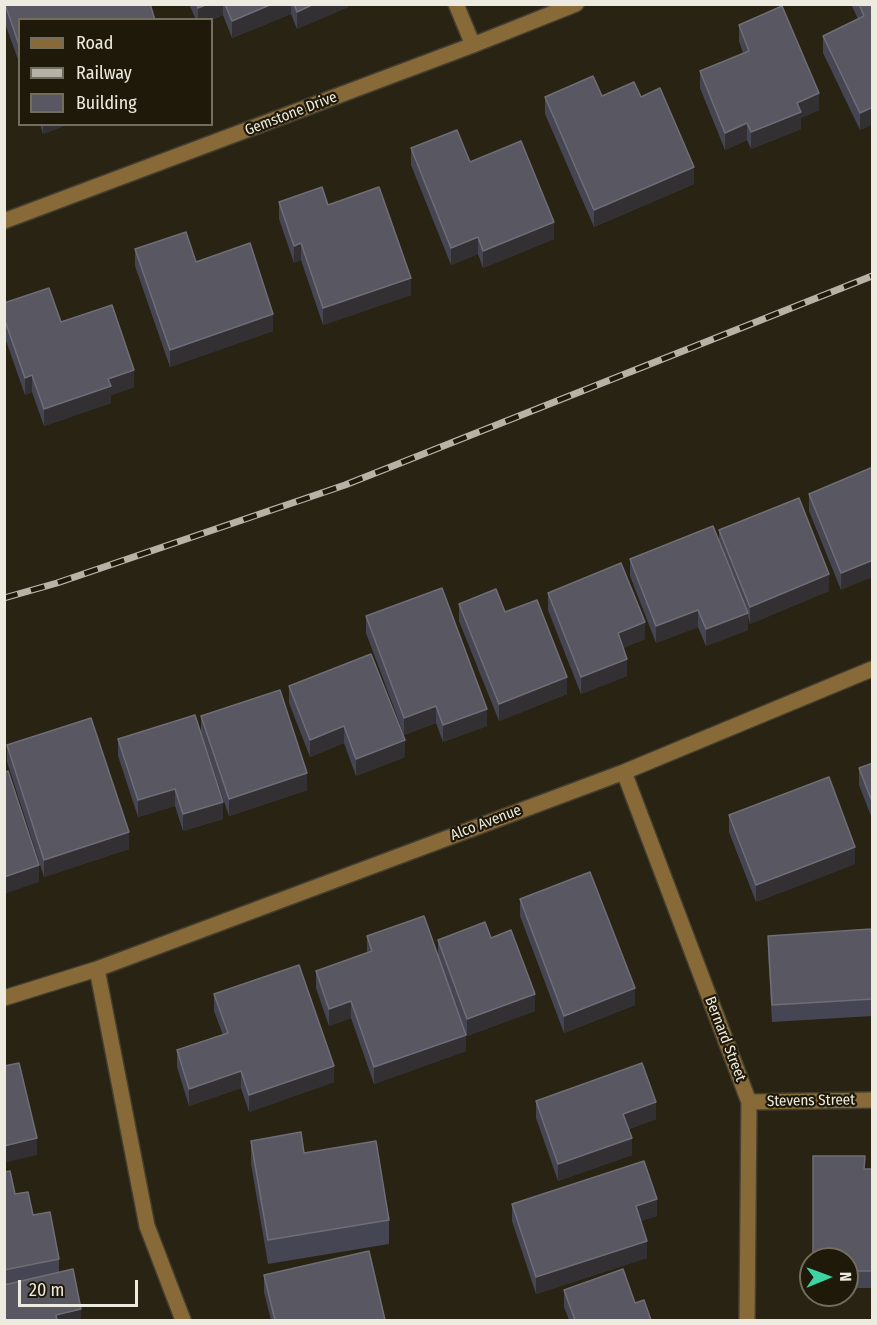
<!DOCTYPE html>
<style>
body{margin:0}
#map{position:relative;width:877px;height:1325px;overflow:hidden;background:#282313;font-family:"Fira Sans Condensed",sans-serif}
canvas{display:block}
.frame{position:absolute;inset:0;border:6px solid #edeadf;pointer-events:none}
.legend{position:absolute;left:18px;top:18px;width:195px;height:108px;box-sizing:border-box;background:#1e1909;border:2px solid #716d5f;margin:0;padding:8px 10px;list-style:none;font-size:18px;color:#edeadf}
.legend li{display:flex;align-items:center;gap:12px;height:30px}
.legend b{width:30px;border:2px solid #716d5f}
.north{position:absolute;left:799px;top:1247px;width:60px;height:60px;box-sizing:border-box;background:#1e1909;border:2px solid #716d5f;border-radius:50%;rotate:89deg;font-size:16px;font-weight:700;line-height:24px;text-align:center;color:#edeadf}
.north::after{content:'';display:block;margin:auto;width:21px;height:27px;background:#3cd4a4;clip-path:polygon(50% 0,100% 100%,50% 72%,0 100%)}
.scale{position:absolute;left:18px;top:1280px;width:120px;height:27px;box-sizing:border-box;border:3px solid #edeadf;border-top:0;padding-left:8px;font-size:18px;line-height:21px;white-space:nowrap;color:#edeadf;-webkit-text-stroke:4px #1e1909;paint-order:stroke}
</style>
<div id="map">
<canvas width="877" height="1325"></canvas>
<div class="frame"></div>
<ul class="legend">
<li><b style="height:8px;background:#886a39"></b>Road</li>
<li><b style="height:8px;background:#b6b2a6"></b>Railway</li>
<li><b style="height:16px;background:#585762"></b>Building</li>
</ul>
<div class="north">N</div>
<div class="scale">20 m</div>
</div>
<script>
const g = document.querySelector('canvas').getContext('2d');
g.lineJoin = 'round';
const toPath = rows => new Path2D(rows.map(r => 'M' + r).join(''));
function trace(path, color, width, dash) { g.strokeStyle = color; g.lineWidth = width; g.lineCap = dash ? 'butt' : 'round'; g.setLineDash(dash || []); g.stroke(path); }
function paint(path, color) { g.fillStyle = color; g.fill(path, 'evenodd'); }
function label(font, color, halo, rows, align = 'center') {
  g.font = font + ' "Fira Sans Condensed",sans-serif'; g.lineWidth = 4.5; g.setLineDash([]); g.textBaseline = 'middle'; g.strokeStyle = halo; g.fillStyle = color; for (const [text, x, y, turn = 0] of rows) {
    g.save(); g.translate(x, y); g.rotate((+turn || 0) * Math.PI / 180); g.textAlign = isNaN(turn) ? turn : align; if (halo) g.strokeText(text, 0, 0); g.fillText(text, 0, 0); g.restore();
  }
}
const minor = toPath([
 [456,4,473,45],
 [4,221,473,45,576,4],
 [624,772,749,1102,747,1320],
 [97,969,624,772,872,669],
 [4,998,97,969,147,1226,183,1320],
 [749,1102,872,1100]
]);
const rail = toPath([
 [4,598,57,583,345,485,872,276]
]);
const wall = toPath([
 [4,4,20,20,20,65,4,21],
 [189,4,348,4,348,7,297,29,291,14,232,38,223,15,212,20,196,20],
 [851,4,873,4,873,124,860,130,823,53,823,36,858,19],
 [739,25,819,110,801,118,801,129,751,149,747,140,725,150,700,88,700,71,743,53,739,41],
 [602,96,641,97,694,184,594,227,545,114,545,97],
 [40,124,69,124,43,134],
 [411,148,470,162,554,239,483,268,478,254,451,265,411,165],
 [279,202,328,205,411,295,323,325,301,260,294,263,279,219],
 [135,249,196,262,273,331,170,367,135,266],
 [4,303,61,322,134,387,111,395,111,403,44,426,32,392,25,395,4,335],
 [873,467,841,590,809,511,809,494],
 [719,530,829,591,750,624,748,617,748,630,706,646,698,627,656,643,630,576,630,559,719,541],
 [548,593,645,639,623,648,627,676,581,694,548,610],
 [459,604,505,612,567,694,499,721,459,621],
 [366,616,487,726,443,742,436,723,404,735,366,633],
 [289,686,405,757,356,776,344,743,310,757,289,703],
 [201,716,307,790,229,816,201,733],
 [118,739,223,819,183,831,175,806,138,817,118,756],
 [7,745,129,849,44,877,7,762],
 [873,763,873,821,859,785,859,768],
 [729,815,855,864,756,902,729,832],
 [520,899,635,1005,564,1033,520,916],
 [367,936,438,956,438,940,491,938,535,1011,467,1036,439,960,466,1051,374,1084,351,1018,329,1026,316,988,316,971,367,953],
 [768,936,873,949,873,1016,772,1022,768,953],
 [214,994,334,1082,249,1112,241,1088,189,1106,177,1067,177,1050,223,1035,214,1011],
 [536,1101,656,1119,629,1129,632,1155,558,1181,536,1118],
 [251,1141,304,1153,389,1220,389,1244,268,1264,251,1164],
 [865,1169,873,1169,873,1288,847,1288,847,1259],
 [4,1172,15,1194,33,1215,59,1259,59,1272,81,1320,4,1320],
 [512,1204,657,1216,640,1221,647,1258,536,1294,512,1221],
 [264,1275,385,1320,271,1320,264,1292],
 [564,1290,635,1303,651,1320,569,1320,564,1307]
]);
const shadedWall = toPath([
 [208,4,223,4,223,15,212,20,198,20,198,8],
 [272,4,291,4,291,14,232,38,232,21],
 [314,4,348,4,348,7,297,29,297,12],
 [819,93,819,110,801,118,801,129,751,149,751,132,797,103],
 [873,107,873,124,860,130,860,113],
 [747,123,747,140,725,150,725,133],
 [43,124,69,124,43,134],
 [694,167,694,184,594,227,594,210],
 [554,222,554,239,483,268,483,251],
 [478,237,478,254,451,265,451,248],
 [301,243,301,260,294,263,294,246],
 [411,278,411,295,323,325,323,308],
 [273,314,273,331,170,367,170,350],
 [134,370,134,387,111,395,111,403,44,426,44,409,108,379],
 [32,375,32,392,25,395,25,378],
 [873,560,873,577,841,590,841,573],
 [829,574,829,591,750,624,750,607],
 [698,610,698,627,656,643,656,626],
 [748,613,748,630,706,646,706,629],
 [645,622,645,639,618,650,618,633],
 [627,659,627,676,581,694,581,677],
 [567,677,567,694,499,721,499,704],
 [436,706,436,723,404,735,404,718],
 [487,709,487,726,443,742,443,725],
 [344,726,344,743,310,757,310,740],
 [405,740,405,757,356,776,356,759],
 [307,773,307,790,229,816,229,799],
 [175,789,175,806,138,817,138,800],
 [223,802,223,819,183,831,183,814],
 [129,832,129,849,44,877,44,860],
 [855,847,855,864,756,902,756,885],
 [39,865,39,882,4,894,4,877],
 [635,988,635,1005,564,1033,564,1016],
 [535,994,535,1011,467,1036,467,1019],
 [351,1001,351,1018,329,1026,329,1009],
 [466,1035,466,1051,374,1084,374,1067],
 [334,1066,334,1082,249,1112,249,1095],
 [241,1071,241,1088,189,1106,189,1089],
 [656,1102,656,1119,623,1131,623,1114],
 [37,1138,37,1155,4,1163,4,1146],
 [632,1138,632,1155,558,1181,558,1164],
 [657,1199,657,1216,636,1223,636,1206],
 [647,1241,647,1258,536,1294,536,1277],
 [81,1309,81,1320,56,1320,56,1315]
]);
const building = toPath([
 [5,4,150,4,155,20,20,20,20,48,5,4],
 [197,4,208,4,198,8,197,4],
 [225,4,272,4,232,21,225,4],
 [294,4,314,4,297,12,294,4],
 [859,4,873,4,873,107,860,113,823,36,864,16,859,4],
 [782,6,819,93,797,103,801,112,751,132,747,123,725,133,700,71,749,51,739,25,782,6],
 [593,76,602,96,634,82,641,97,660,88,694,167,594,210,545,97,593,76],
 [457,130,470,162,521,141,554,222,483,251,478,237,451,248,411,148,457,130],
 [322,187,328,205,379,187,411,278,323,308,301,243,294,246,279,202,322,187],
 [186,232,196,262,250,243,273,314,170,350,135,249,186,232],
 [49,288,61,322,112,305,134,370,108,379,111,386,44,409,32,375,25,378,4,318,4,303,49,288],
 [873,467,873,560,841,573,809,494,873,467],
 [799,498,829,574,750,607,719,530,799,498],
 [713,526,748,613,706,629,698,610,656,626,630,559,713,526],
 [621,563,645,622,618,633,627,659,581,677,548,593,621,563],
 [442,588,487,709,443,725,436,706,404,718,366,616,442,588],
 [496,589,505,612,537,600,567,677,499,704,459,604,496,589],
 [371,654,405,740,356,759,344,726,310,740,289,686,371,654],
 [280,690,307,773,229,799,201,716,280,690],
 [195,715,223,802,183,814,175,789,138,800,118,739,195,715],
 [91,718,129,832,44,860,7,745,91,718],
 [873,763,873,804,859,768,873,763],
 [8,771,39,865,4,877,4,772,8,771],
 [829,777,855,847,756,885,729,815,829,777],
 [590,872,635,988,564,1016,520,899,590,872],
 [424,916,466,1035,374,1067,351,1001,329,1009,316,971,372,951,367,936,424,916],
 [485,922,491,938,511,930,535,994,467,1019,438,940,485,922],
 [871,929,873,949,873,999,772,1005,768,936,871,929],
 [299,965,334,1066,249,1095,241,1071,189,1089,177,1050,228,1033,214,994,299,965],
 [19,1063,37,1138,4,1146,4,1066,19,1063],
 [642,1063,656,1102,623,1114,632,1138,558,1164,536,1101,642,1063],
 [301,1132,304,1153,376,1141,389,1220,268,1240,251,1141,301,1132],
 [813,1156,865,1156,864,1169,873,1169,873,1271,847,1271,847,1259,813,1259,813,1156],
 [644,1161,657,1199,636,1206,647,1241,536,1277,512,1204,644,1161],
 [10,1171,15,1194,28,1192,33,1215,50,1212,59,1259,4,1270,4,1172,10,1171],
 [369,1251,385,1320,275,1320,264,1275,369,1251],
 [73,1269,81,1309,56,1315,57,1320,4,1320,4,1285,73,1269],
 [623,1269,635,1303,644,1300,651,1320,575,1320,564,1290,623,1269]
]);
const streetNames = [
 ["Gemstone Drive",291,114,-21],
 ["Alco Avenue",486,823,-21],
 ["Bernard Street",725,1039,69],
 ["Stevens Street",811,1101,-1]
];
trace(minor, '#443f30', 18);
trace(minor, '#886a39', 15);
trace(rail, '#b6b2a6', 7);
trace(rail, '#1e1909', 4.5, [14]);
paint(wall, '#464554');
paint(shadedWall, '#323033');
paint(building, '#585762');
trace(building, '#6f6e76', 1.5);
label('15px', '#edeadf', '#1e1909', streetNames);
</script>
